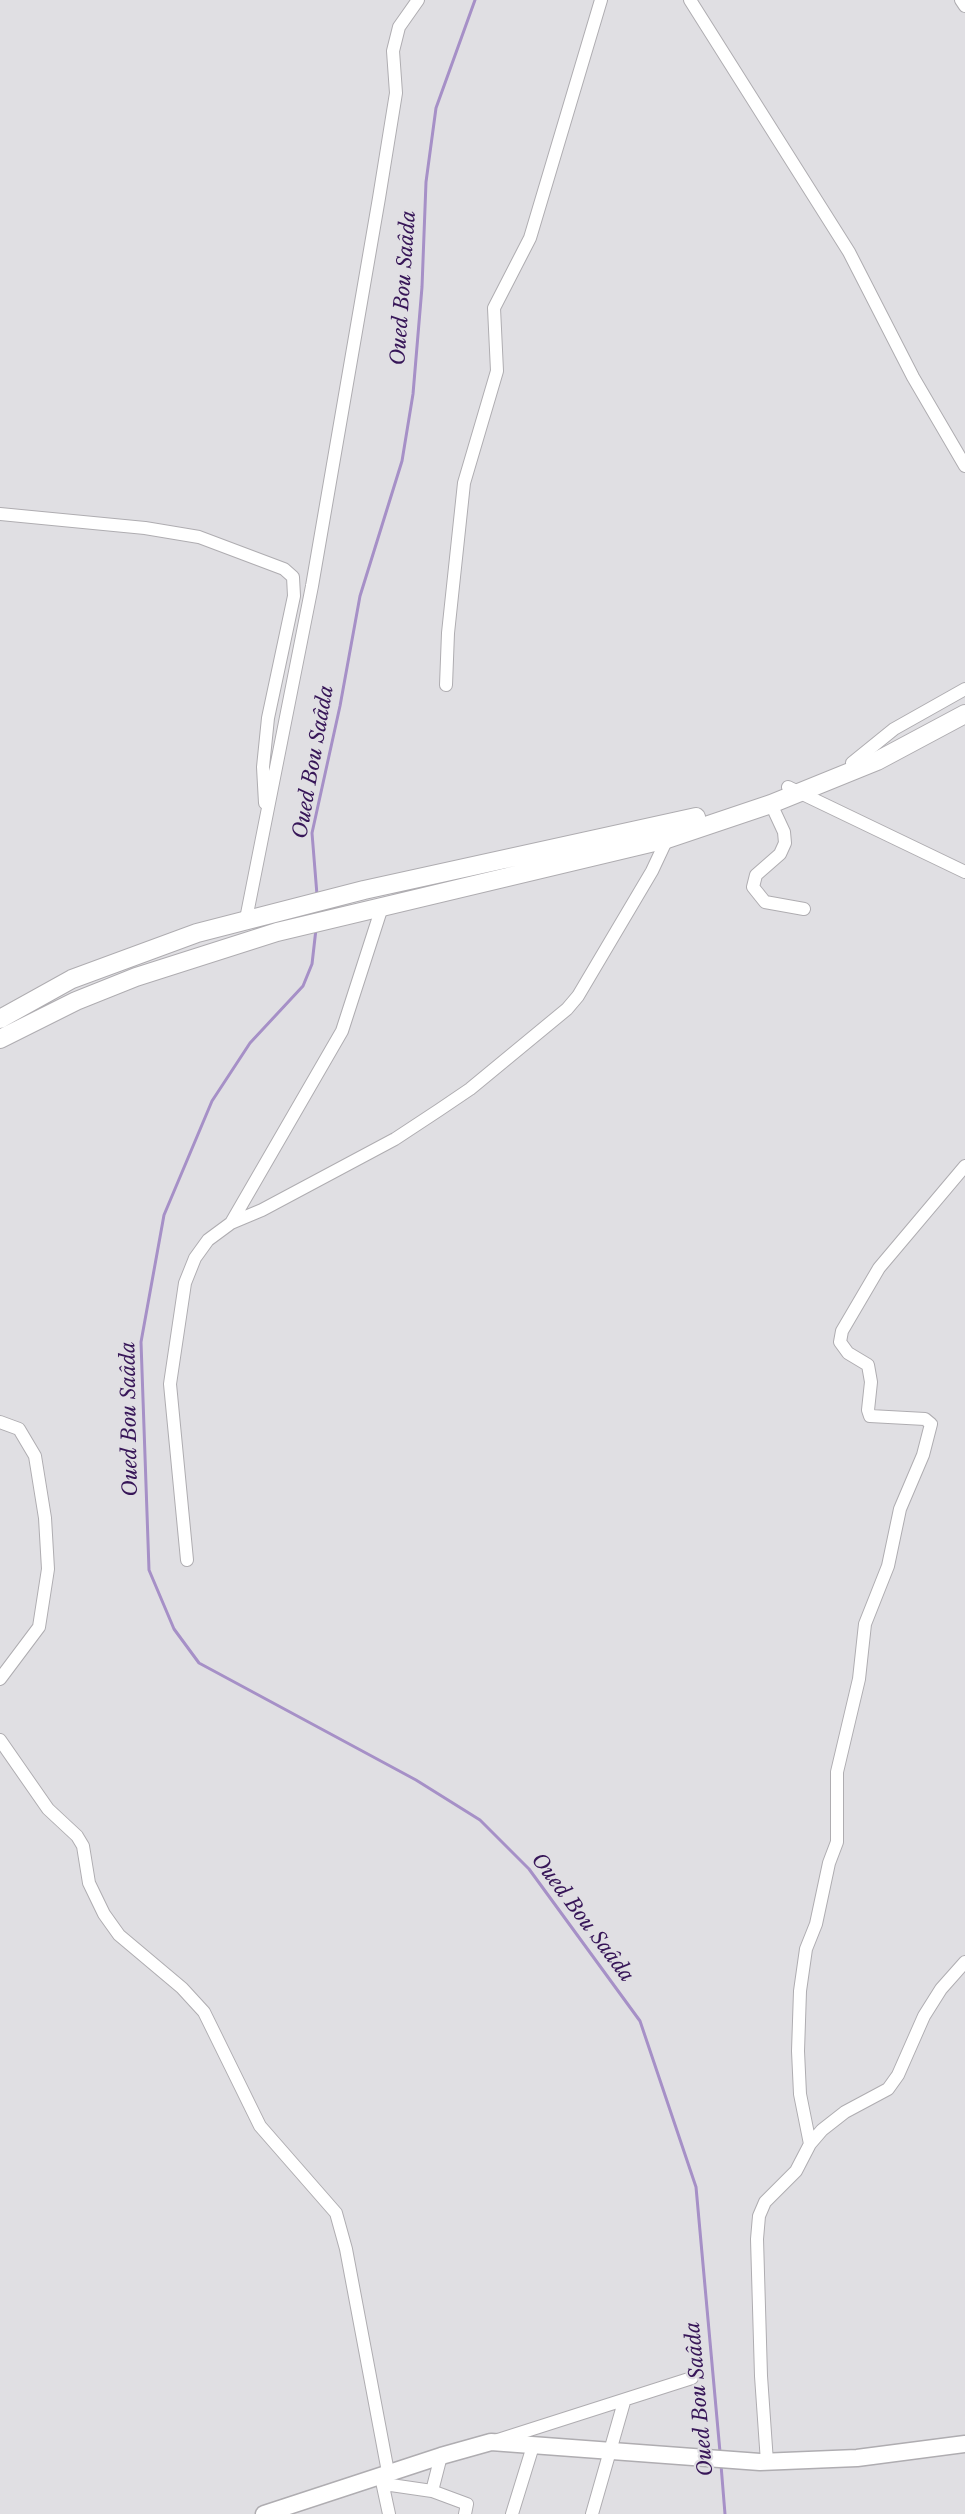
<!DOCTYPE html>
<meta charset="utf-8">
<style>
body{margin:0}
canvas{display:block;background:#e0dfe3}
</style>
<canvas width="965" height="2514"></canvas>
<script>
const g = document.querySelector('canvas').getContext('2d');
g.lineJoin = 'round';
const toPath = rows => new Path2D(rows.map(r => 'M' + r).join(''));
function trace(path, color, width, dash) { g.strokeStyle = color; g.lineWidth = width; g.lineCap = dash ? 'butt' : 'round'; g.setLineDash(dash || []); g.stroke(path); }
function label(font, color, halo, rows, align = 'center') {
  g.font = font + ' "Libre Baskerville",serif'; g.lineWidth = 4.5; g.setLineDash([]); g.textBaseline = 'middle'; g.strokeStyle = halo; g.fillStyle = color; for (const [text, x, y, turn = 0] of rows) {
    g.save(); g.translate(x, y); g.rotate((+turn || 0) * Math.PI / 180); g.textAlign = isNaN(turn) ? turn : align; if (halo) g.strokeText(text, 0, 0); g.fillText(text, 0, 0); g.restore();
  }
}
const stream = toPath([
 [317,895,312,833,340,706,360,596,402,461,413,394,422,287,426,182,436,108,475,0],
 [316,929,312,964,303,986,250,1043,212,1101,164,1215,141,1342,149,1570,174,1629,199,1663,416,1780,480,1820,529,1869,640,2021,696,2187,720,2452],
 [721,2465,725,2514]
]);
const street = toPath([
 [690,0,849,252,913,377,965,466],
 [961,0,965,6],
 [0,514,145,528,199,537,284,569,293,577,294,596,268,718,263,767,265,803],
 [446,685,448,633,464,483,497,371,494,308,530,238,601,0],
 [852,763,894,729,965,689],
 [788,787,965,872],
 [771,804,784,832,785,843,780,854,756,875,753,887,765,902,804,909],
 [246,919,312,586,379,198,396,93,393,51,399,27,418,0],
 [231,1223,342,1031,382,907],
 [0,1422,19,1429,35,1456,45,1518,48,1569,39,1627,0,1679],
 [187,1560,170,1384,185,1283,195,1258,208,1240,231,1223,262,1210,395,1139,439,1110,470,1089,567,1009,578,996,652,871,667,839],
 [0,1740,48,1809,77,1836,83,1846,89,1883,104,1914,119,1935,182,1988,204,2012,260,2126,336,2213,346,2249,388,2472],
 [810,2144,800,2094,798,2051,800,1991,806,1949,816,1924,829,1863,837,1842,837,1772,859,1679,865,1624,888,1566,900,1509,923,1455,931,1424,925,1419,870,1416,868,1410,871,1382,868,1365,848,1353,840,1342,842,1331,879,1268,965,1166],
 [498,2440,692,2378],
 [767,2462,761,2376,757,2239,759,2216,765,2202,796,2171,810,2144,822,2130,845,2112,888,2089,898,2075,924,2016,941,1989,965,1962],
 [381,2477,389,2514],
 [384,2484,432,2491,467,2504,465,2514],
 [432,2491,441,2456],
 [512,2514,533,2446],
 [592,2514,624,2402]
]);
const secondary = toPath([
 [264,2514,441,2456,491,2442,760,2462,857,2458,965,2444]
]);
const primary = toPath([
 [0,1019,72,979,197,933,364,890,696,817],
 [0,1039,76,1001,136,977,277,932,667,839,771,804,877,761,965,714]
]);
const waterNames = [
 ["Oued Bou Saâda",404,288,-86],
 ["Oued Bou Saâda",314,762,-80],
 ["Oued Bou Saâda",130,1419,-91],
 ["Oued Bou Saâda",582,1918,53],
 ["Oued Bou Saâda",700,2399,-95]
];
trace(stream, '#a690c7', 3);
trace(street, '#afadb1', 14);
trace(secondary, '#afadb1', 19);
trace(primary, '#afadb1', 20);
trace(street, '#fff', 12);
trace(secondary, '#fff', 16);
trace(primary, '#fff', 18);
label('italic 20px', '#371658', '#e0dfe3', waterNames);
</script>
